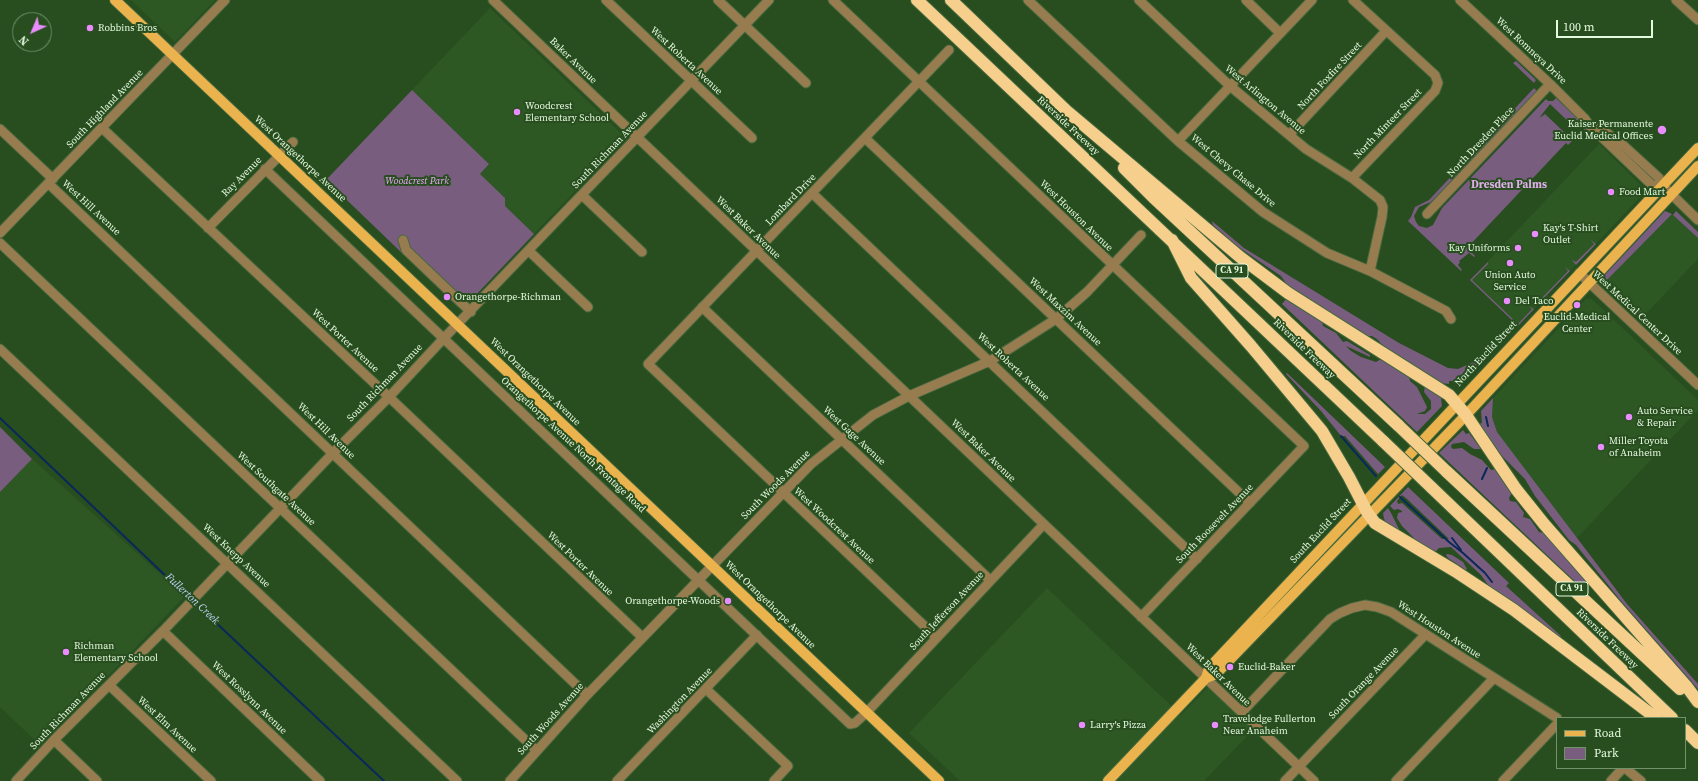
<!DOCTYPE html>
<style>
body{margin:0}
#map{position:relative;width:1698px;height:781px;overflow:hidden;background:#284d1f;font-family:"Source Serif 4",serif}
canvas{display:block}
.legend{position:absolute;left:1556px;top:717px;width:130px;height:52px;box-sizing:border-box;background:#284d1f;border:1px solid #73926c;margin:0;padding:5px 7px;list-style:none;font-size:12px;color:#e4fadf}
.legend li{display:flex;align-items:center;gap:8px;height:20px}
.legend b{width:20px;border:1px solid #73926c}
.north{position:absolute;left:12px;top:12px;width:40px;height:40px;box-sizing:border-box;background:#284d1f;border:1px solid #73926c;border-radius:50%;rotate:224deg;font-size:11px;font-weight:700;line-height:16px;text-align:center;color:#e4fadf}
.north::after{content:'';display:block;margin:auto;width:14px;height:18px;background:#e98dfe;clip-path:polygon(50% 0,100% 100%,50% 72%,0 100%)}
.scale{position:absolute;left:1556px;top:20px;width:97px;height:18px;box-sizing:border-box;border:2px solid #e4fadf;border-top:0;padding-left:5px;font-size:12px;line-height:14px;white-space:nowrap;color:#e4fadf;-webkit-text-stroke:3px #284d1f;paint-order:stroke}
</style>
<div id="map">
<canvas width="1698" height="781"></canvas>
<ul class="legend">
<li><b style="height:5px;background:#ebb34d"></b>Road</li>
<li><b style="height:11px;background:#795d7f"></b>Park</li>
</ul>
<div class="north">N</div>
<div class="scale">100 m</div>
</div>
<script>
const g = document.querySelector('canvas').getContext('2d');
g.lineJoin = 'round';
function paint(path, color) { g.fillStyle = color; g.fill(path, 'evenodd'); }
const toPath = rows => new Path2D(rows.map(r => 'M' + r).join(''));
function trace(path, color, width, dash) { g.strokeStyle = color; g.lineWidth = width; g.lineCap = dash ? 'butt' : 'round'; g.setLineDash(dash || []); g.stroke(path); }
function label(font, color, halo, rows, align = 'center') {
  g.font = font + ' "Source Serif 4",serif'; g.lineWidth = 4; g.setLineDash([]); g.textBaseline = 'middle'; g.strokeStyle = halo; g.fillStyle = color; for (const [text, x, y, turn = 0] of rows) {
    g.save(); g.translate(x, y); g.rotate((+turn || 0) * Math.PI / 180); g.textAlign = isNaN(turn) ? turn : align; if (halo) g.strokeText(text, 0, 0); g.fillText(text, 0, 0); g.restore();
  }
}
const built = toPath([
 [131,0,215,0,175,42],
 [490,8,622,134,623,139,622,142,534,234,505,206,505,198,480,174,489,164,412,90],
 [1599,144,1644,188,1645,192,1518,326,1470,280],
 [1672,214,1698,238,1698,259,1641,319,1603,284],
 [1586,299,1592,299,1698,400,1698,410,1577,538,1497,432,1492,417,1493,398],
 [32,459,185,596,41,746,0,707,0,492],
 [1047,588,1181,715,1208,687,1254,729,1204,781,960,781,909,733]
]);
const green = toPath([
 [1516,61,1536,80,1534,83,1513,63],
 [1534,88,1537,91,1447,186,1431,202,1419,207,1414,216,1416,222,1419,226,1427,228,1433,225,1442,208,1546,99,1548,101,1553,101,1556,98,1597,137,1595,139,1578,124,1574,127,1550,104,1540,117,1541,117,1545,114,1564,132,1563,134,1565,136,1567,134,1573,140,1568,145,1566,143,1467,248,1475,256,1474,257,1469,253,1459,261,1460,262,1458,265,1462,270,1461,271,1408,221,1411,217,1415,207,1429,200],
 [412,90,489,164,480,174,505,198,505,206,534,234,473,298,470,300,466,299,458,307,326,180],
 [1665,211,1672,214,1606,281,1602,278],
 [1676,211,1698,232,1698,238,1673,215],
 [1212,221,1244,248,1399,343,1448,368,1458,369,1476,361,1500,345,1466,377,1456,381,1449,381,1449,384,1441,383,1384,347,1377,339,1372,336,1366,336,1288,286,1281,276,1234,244,1213,225],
 [1591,240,1596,244,1576,265,1572,260,1576,262,1594,244],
 [1488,262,1488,264,1472,280,1518,324,1532,309,1529,306,1534,309,1518,326,1470,280],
 [1565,267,1570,271,1539,303,1535,299,1539,301,1568,271],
 [1287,298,1322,321,1323,326,1336,333,1343,342,1347,341,1370,355,1370,357,1346,346,1351,351,1361,357,1376,362,1381,359,1409,376,1410,381,1417,387,1427,407,1425,411,1417,414,1425,414,1431,409,1431,401,1424,392,1425,386,1443,397,1441,399,1442,406,1417,432,1282,304],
 [1628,305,1636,312,1639,310,1645,315,1641,319,1627,306],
 [1287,373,1385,467,1378,474,1345,436,1341,436,1321,411,1286,374],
 [1493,398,1492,417,1497,432,1627,604,1698,684,1698,689,1621,601,1576,545,1569,540,1535,496,1525,479,1495,449,1479,424,1482,423,1481,411],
 [0,427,32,459,0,492],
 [1463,430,1466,434,1469,433,1481,449,1474,449,1464,442,1452,444,1451,447,1453,449,1462,448,1470,454,1482,460,1491,470,1496,469,1512,492,1509,498,1510,501,1516,502,1524,513,1523,517,1530,519,1539,532,1544,533,1588,584,1583,589,1439,453],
 [1408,487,1509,583,1506,586,1561,636,1559,638,1491,589,1481,575,1451,547,1439,548,1434,553,1415,540,1414,538,1402,526,1397,518,1398,513,1402,512,1402,511,1398,509,1394,510,1390,506],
 [1402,495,1407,499,1449,539,1442,539,1402,503,1398,504,1397,501],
 [1388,508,1391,513,1400,531,1384,522,1385,520,1384,519,1383,513],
 [1447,554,1452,555,1463,562,1467,569,1466,570,1448,558,1446,555]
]);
const stream = toPath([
 [1486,417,1488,426],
 [0,418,190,599],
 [1341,436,1376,476],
 [1482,479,1487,468],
 [1400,497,1449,542,1463,553,1485,573,1492,582],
 [1452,538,1461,550],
 [194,602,384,781]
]);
const minor = toPath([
 [493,0,1314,781],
 [606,0,752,138],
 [718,0,806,83],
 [833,0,1304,446,1141,617],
 [1028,0,1178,141,1263,212,1327,253,1370,271,1446,311,1451,319],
 [1139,0,1230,86,1306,149,1352,178,1380,200,1383,207,1382,217,1370,271],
 [1246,0,1280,33],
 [1460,0,1550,84,1585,119,1589,125,1652,185,1663,186],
 [1676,0,1698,20],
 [1599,127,1623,145,1659,178,1663,186,1698,220],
 [102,128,389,397,642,637],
 [0,129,53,179],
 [1289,135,1386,31],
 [865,138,1250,503],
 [1178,141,1312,0],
 [265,169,850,724,855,723,866,713,1044,524],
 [1352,178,1435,91,1438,83,1435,75,1353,0],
 [49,184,587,695],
 [812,193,1197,559],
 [582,195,642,252],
 [1427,214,1550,84],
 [208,228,293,142],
 [0,233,225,0],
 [403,240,406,250,471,312],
 [0,243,536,750],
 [529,251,588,307],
 [1579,273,1698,385],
 [702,307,990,580],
 [0,349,457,781],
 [163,631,320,781],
 [936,637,648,364,949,50],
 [109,685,211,781],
 [706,689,788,766,774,781],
 [1242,712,1330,619,1340,613,1352,608,1365,605,1377,607,1391,612,1557,718],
 [54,740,97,781],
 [1625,768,1641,781],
 [16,781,54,740,163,631,333,453,389,397,444,338,769,0],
 [510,781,587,695,811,464,873,415,909,396,990,361,1056,319,1087,292,1141,235],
 [617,781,757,635],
 [1285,781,1425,635],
 [1396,781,1494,678],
 [1503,781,1557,724],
 [1611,781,1623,768]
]);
const major = toPath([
 [115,0,939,781],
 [1206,678,1209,668,1698,148],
 [1108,781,1206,678,1216,674,1466,415,1698,166]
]);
const highway = toPath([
 [917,0,1384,442],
 [951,0,1073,117],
 [1068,112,1240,257,1288,293,1449,395,1466,415,1516,489,1544,524,1687,687,1698,702],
 [1124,168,1153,197,1399,426],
 [1172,240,1191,278,1251,346,1322,431,1349,477,1367,512,1375,523,1455,571,1514,610,1656,718],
 [1446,471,1680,689],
 [1431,487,1672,718],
 [1685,730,1698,743]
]);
const highwayBridge = toPath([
 [1399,426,1446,471],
 [1384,442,1431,487]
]);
const markers = [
 [90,28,4,"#e98dfe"],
 [517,112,4,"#e98dfe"],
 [1662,130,5,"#e98dfe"],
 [1611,192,4,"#e98dfe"],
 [1535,234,4,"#e98dfe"],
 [1518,248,4,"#e98dfe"],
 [1510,263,4,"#e98dfe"],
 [447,297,4,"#e98dfe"],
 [1507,301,4,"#e98dfe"],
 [1577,305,4,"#e98dfe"],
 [1629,417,4,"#e98dfe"],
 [1601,447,4,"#e98dfe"],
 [728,601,4,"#e98dfe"],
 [66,652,4,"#e98dfe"],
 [1230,667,4,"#e98dfe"],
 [1082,725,4,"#e98dfe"],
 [1215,725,4,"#e98dfe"]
];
const shields = [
 [1232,271,32],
 [1572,589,32]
];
const shieldNames = [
 ["CA 91",1232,271],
 ["CA 91",1572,589]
];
const poiNames = [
 ["Robbins Bros",98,28],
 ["Woodcrest",525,106],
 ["Elementary School",525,118],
 ["Kaiser Permanente",1653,124,"right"],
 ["Euclid Medical Offices",1653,136,"right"],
 ["Food Mart",1619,192],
 ["Kay's T-Shirt",1543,228],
 ["Outlet",1543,240],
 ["Kay Uniforms",1510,248,"right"],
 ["Union Auto",1510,275,"center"],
 ["Service",1510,287,"center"],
 ["Orangethorpe-Richman",455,297],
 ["Del Taco",1515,301],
 ["Euclid-Medical",1577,317,"center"],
 ["Center",1577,329,"center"],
 ["Auto Service",1637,411],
 ["& Repair",1637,423],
 ["Miller Toyota",1609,441],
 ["of Anaheim",1609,453],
 ["Orangethorpe-Woods",720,601,"right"],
 ["Richman",74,646],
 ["Elementary School",74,658],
 ["Euclid-Baker",1238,667],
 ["Travelodge Fullerton",1223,719],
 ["Near Anaheim",1223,731],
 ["Larry's Pizza",1090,725]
];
const streetNames = [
 ["West Romneya Drive",1531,51,43],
 ["Baker Avenue",573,61,44],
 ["West Roberta Avenue",686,61,43],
 ["North Foxfire Street",1330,76,-47],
 ["West Arlington Avenue",1265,100,40],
 ["South Highland Avenue",105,109,-46],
 ["North Minteer Street",1388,124,-46],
 ["Riverside Freeway",1068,126,43],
 ["North Dresden Place",1481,142,-47],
 ["South Richman Avenue",610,150,-46],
 ["West Orangethorpe Avenue",300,159,43],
 ["West Chevy Chase Drive",1233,171,40],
 ["Ray Avenue",242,177,-45],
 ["Lombard Drive",791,200,-46],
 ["West Hill Avenue",91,208,43],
 ["West Houston Avenue",1076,216,44],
 ["West Baker Avenue",748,228,44],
 ["West Maxzim Avenue",1065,312,43],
 ["West Medical Center Drive",1637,313,43],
 ["West Porter Avenue",345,341,43],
 ["Riverside Freeway",1304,349,44],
 ["North Euclid Street",1486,354,-47],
 ["West Roberta Avenue",1013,367,43],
 ["West Orangethorpe Avenue",535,382,44],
 ["South Richman Avenue",385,383,-46],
 ["West Hill Avenue",326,431,44],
 ["West Gage Avenue",854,436,43],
 ["Orangethorpe Avenue North Frontage Road",573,445,43],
 ["West Baker Avenue",983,451,44],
 ["South Woods Avenue",776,485,-45],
 ["West Southgate Avenue",276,489,43],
 ["South Roosevelt Avenue",1215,524,-46],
 ["West Woodcrest Avenue",834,526,43],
 ["South Euclid Street",1321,531,-47],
 ["West Knepp Avenue",236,556,43],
 ["West Porter Avenue",580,564,44],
 ["West Orangethorpe Avenue",770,605,44],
 ["South Jefferson Avenue",947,611,-47],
 ["West Houston Avenue",1439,630,33],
 ["Riverside Freeway",1607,639,44],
 ["West Baker Avenue",1218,675,44],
 ["South Orange Avenue",1364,683,-46],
 ["West Rosslynn Avenue",249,698,44],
 ["Washington Avenue",680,701,-46],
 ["South Richman Avenue",68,711,-46],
 ["South Woods Avenue",551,719,-48],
 ["West Elm Avenue",167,725,43]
];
const parkNames = [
 ["Woodcrest Park",417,181]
];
const neighbourhoodNames = [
 ["Dresden Palms",1509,185]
];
const waterNames = [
 ["Fullerton Creek",192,599,43]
];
paint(built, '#2d5823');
paint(green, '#795d7f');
trace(stream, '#0a295b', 2);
trace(minor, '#46693e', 11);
trace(major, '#46693e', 12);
trace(highway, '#46693e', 14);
trace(minor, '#977c4f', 9);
trace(major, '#ebb34d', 10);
trace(highway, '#f6cf8d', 12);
trace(highwayBridge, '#46693e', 14, []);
trace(highwayBridge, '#f6cf8d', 12);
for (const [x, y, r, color] of markers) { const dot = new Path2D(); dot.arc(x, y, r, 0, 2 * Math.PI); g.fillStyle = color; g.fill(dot); trace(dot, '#284d1f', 1.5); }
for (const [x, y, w] of shields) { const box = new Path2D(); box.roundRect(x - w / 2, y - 7, w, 14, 3); g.fillStyle = '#284d1f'; g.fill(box); trace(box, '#e4fadf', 1); }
label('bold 9px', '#e4fadf', null, shieldNames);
label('10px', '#e4fadf', '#284d1f', poiNames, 'left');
label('10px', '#e4fadf', '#284d1f', streetNames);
label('italic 10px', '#ecacfb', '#284d1f', parkNames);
label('bold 11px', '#e0aeec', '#284d1f', neighbourhoodNames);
label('italic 11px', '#c1d6f7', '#284d1f', waterNames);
</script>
